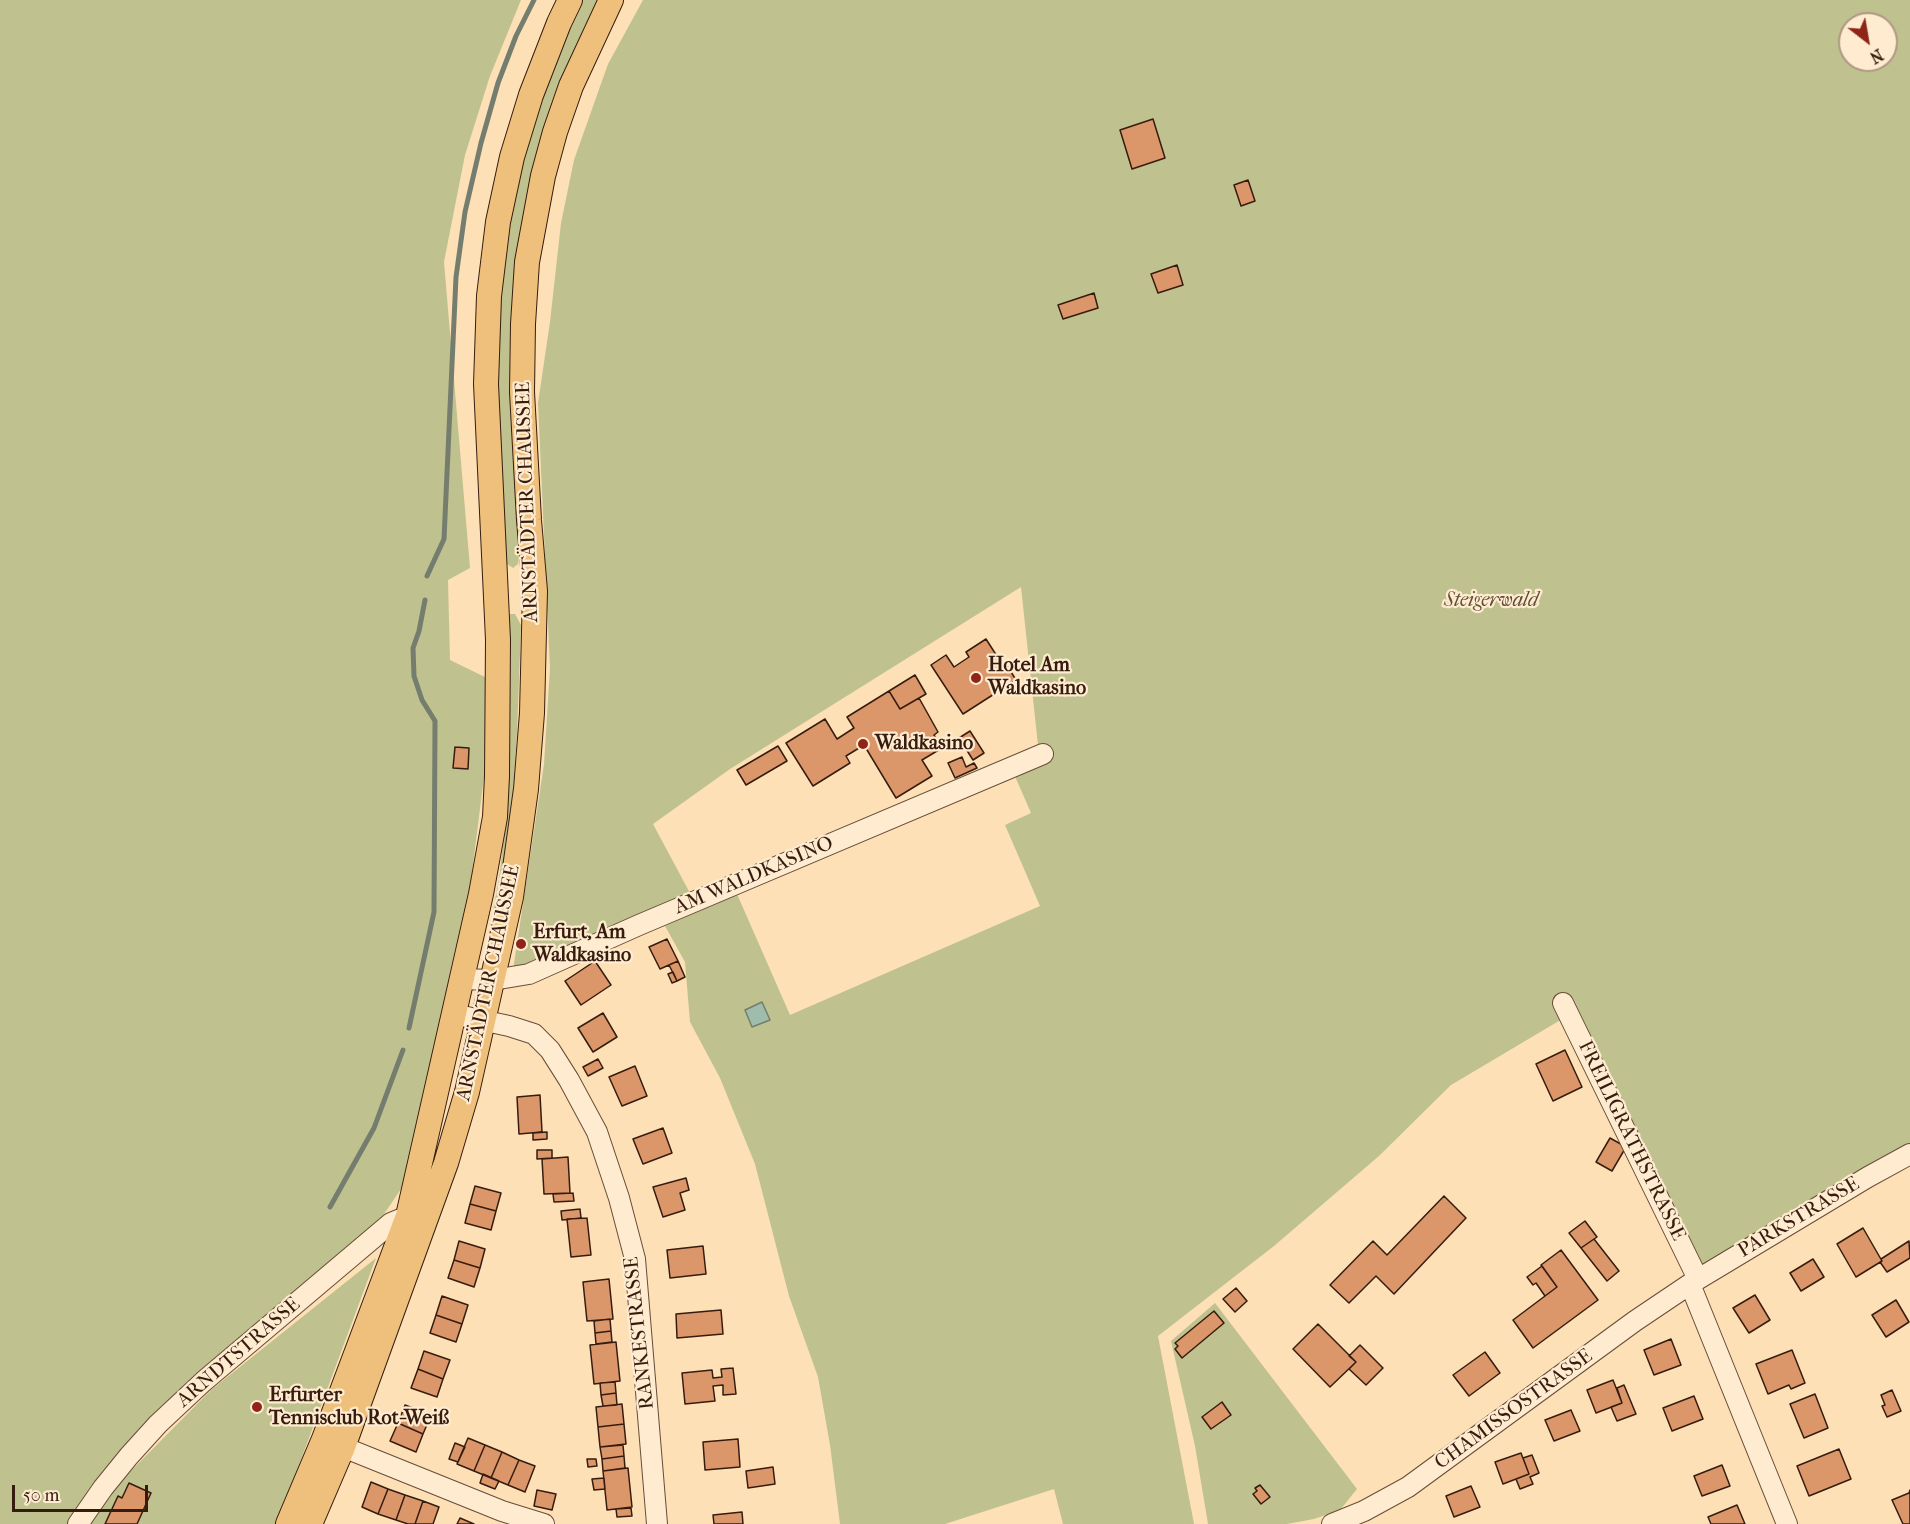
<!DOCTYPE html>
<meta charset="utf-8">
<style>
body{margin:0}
#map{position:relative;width:1910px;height:1524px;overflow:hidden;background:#fde0b6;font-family:"IM FELL French Canon",serif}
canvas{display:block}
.north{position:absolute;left:1838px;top:12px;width:60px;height:60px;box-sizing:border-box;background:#feebd0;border:2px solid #ae9883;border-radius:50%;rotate:149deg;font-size:16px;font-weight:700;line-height:24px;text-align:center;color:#361c0f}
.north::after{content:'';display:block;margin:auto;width:21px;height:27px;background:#8f2418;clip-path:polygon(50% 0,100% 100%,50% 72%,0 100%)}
.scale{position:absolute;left:12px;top:1485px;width:136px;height:27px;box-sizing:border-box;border:3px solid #361c0f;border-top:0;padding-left:8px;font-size:18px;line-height:21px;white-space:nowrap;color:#361c0f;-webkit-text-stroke:4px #feebd0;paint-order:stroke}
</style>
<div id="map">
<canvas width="1910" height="1524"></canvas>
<div class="north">N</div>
<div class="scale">50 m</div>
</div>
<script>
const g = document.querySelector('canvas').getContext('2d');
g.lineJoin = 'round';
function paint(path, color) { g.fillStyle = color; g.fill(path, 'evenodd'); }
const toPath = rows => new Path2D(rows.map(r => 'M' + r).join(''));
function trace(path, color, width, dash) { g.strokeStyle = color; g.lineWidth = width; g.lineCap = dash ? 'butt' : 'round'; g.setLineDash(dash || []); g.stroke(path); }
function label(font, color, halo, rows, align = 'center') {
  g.font = font + ' "IM FELL French Canon",serif'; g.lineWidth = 4.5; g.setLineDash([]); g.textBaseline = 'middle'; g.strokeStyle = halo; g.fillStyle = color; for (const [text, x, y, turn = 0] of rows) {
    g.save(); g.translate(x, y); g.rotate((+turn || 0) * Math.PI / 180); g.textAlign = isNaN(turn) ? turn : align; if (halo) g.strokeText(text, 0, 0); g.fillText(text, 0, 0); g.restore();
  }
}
const green = toPath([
 [0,0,521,0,490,76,465,155,444,262,470,568,448,580,450,660,487,678,484,777,470,888,452,964,420,1115,403,1186,380,1220,206,1367,141,1428,109,1464,68,1524,0,1524],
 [581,0,601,0,541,143,520,552,518,564,513,568,507,564,498,435,497,348,502,263,520,165,548,76],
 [643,0,1910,0,1910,1143,1699,1269,1574,1012,1451,1085,1379,1156,1274,1246,1158,1336,1194,1524,1063,1524,1054,1489,945,1524,840,1524,830,1445,818,1377,789,1296,755,1164,720,1078,690,1022,685,962,665,926,737,894,790,1015,1040,906,1005,825,1031,813,1014,774,1040,764,1021,587,730,769,653,824,691,895,513,970,544,764,550,668,538,403,550,322,561,223,574,160,608,64],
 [1850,24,1886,24,1886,60,1850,60],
 [510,614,515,614,521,625,517,733,513,794,503,873,483,967,500,872,509,789],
 [376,1258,277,1524,90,1524,121,1481,211,1390],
 [1215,1303,1357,1489,1340,1510,1314,1519,1287,1524,1208,1524,1195,1446,1171,1341]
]);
const water = toPath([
 [762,1002,770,1020,752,1027,745,1010,762,1002]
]);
const stream = toPath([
 [427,576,444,539,456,277,465,212,481,143,498,83,516,36,534,0],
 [409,1028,434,912,435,721,422,700,414,676,413,648,419,631,425,600],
 [330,1207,374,1128,403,1050]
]);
const building = toPath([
 [1153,119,1165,158,1132,169,1120,130,1153,119],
 [1248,180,1255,201,1241,206,1234,185,1248,180],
 [1177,265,1183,285,1158,293,1151,274,1177,265],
 [1094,293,1098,308,1063,319,1058,305,1094,293],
 [986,639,1002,664,1005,662,1016,680,963,714,931,665,946,655,954,667,969,657,966,652,986,639],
 [915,675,926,694,900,709,889,691,915,675],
 [889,691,900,709,919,698,938,732,934,735,942,748,922,760,932,776,896,798,864,745,846,756,850,763,813,786,786,743,825,719,837,739,854,728,847,717,889,691],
 [970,731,984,753,973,760,959,738,970,731],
 [778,746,787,761,746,785,737,770,778,746],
 [455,747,469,748,468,769,453,768,455,747],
 [962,757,966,767,974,763,977,768,955,778,948,763,962,757],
 [667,939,678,961,660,969,649,947,667,939],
 [595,961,611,985,581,1005,565,981,595,961],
 [678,961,685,977,677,981,669,965,678,961],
 [673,972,677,981,672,983,668,974,673,972],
 [603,1013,617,1037,593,1052,578,1028,603,1013],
 [1565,1050,1582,1087,1553,1101,1536,1064,1565,1050],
 [598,1059,603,1068,588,1076,583,1067,598,1059],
 [635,1066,647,1096,622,1106,609,1077,635,1066],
 [540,1095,542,1132,519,1134,517,1097,540,1095],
 [663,1128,672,1153,643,1164,633,1139,663,1128],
 [547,1132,547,1139,533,1140,533,1133,547,1132],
 [1610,1138,1626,1147,1612,1171,1596,1162,1610,1138],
 [537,1150,552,1150,552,1158,537,1159,537,1150],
 [568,1157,570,1193,544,1194,542,1159,568,1157],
 [686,1178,689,1190,680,1193,685,1210,663,1217,653,1187,686,1178],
 [475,1186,501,1193,496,1211,470,1204,475,1186],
 [573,1193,574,1201,554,1202,553,1194,573,1193],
 [1444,1196,1466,1218,1394,1294,1376,1276,1349,1303,1330,1285,1373,1241,1387,1255,1444,1196],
 [470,1204,496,1211,491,1230,465,1223,470,1204],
 [580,1209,581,1218,562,1220,561,1211,580,1209],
 [587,1218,591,1255,571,1257,567,1219,587,1218],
 [1585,1221,1597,1237,1581,1248,1569,1233,1585,1221],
 [1863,1228,1882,1261,1856,1277,1837,1244,1863,1228],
 [1594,1239,1619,1271,1607,1281,1581,1248,1594,1239],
 [459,1241,485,1249,480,1268,454,1260,459,1241],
 [1909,1241,1910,1258,1887,1272,1880,1262,1882,1261,1881,1259,1909,1241],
 [703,1246,706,1274,670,1278,667,1250,703,1246],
 [1561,1250,1598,1300,1533,1348,1513,1320,1557,1287,1541,1265,1561,1250],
 [1813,1259,1824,1277,1801,1291,1790,1273,1813,1259],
 [454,1260,480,1268,474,1287,448,1278,454,1260],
 [1542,1266,1557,1287,1545,1296,1536,1283,1533,1285,1527,1277,1542,1266],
 [609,1279,613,1319,587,1321,583,1282,609,1279],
 [1236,1288,1247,1301,1235,1312,1223,1299,1236,1288],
 [1755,1295,1770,1320,1749,1333,1733,1308,1755,1295],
 [442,1296,468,1305,462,1324,436,1315,442,1296],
 [1896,1300,1909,1322,1886,1337,1872,1315,1896,1300],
 [721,1310,723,1334,677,1338,676,1314,721,1310],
 [1214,1311,1224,1323,1182,1358,1175,1349,1178,1346,1175,1343,1214,1311],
 [436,1315,462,1324,456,1342,430,1333,436,1315],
 [610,1319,611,1331,595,1333,594,1321,610,1319],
 [1318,1324,1356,1362,1330,1387,1293,1349,1318,1324],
 [611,1331,612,1342,596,1344,595,1333,611,1331],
 [1671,1339,1681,1365,1654,1375,1644,1350,1671,1339],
 [616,1342,620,1381,594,1384,590,1345,616,1342],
 [1360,1345,1383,1368,1366,1385,1349,1369,1356,1362,1349,1356,1360,1345],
 [1792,1350,1805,1383,1791,1389,1789,1385,1768,1394,1756,1364,1792,1350],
 [424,1351,450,1360,443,1379,418,1369,424,1351],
 [1485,1352,1500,1373,1469,1396,1453,1375,1485,1352],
 [733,1368,736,1394,723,1395,723,1385,713,1386,715,1401,685,1404,682,1373,712,1370,713,1378,722,1377,721,1369,733,1368],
 [418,1369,443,1379,437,1397,411,1388,418,1369],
 [1613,1380,1622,1403,1596,1413,1587,1390,1613,1380],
 [615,1382,616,1393,601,1395,600,1383,615,1382],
 [1624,1385,1636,1414,1617,1421,1611,1407,1622,1403,1617,1388,1624,1385],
 [1892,1390,1901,1411,1887,1417,1882,1406,1885,1405,1881,1395,1892,1390],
 [616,1393,617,1405,603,1406,601,1395,616,1393],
 [1815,1394,1828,1428,1804,1438,1790,1404,1815,1394],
 [1694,1396,1703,1419,1672,1431,1663,1408,1694,1396],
 [1222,1402,1231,1415,1211,1429,1202,1417,1222,1402],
 [622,1404,624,1424,598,1427,596,1407,622,1404],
 [405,1405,431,1415,423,1434,398,1423,405,1405],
 [1571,1410,1580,1431,1554,1441,1545,1420,1571,1410],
 [398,1423,423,1434,416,1452,390,1441,398,1423],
 [624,1424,626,1444,600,1447,598,1427,624,1424],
 [468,1438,485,1445,474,1471,457,1464,468,1438],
 [738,1439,740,1467,705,1470,703,1442,738,1439],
 [455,1443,465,1447,458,1462,449,1459,455,1443],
 [485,1445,502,1452,491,1478,474,1471,485,1445],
 [623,1445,624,1456,602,1459,600,1447,623,1445],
 [1839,1449,1851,1479,1809,1496,1797,1466,1839,1449],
 [502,1452,519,1460,508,1485,491,1478,502,1452],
 [1521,1453,1529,1474,1503,1484,1495,1462,1521,1453],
 [1532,1455,1539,1473,1530,1477,1533,1484,1520,1489,1516,1479,1529,1474,1523,1458,1532,1455],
 [624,1456,625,1468,603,1471,602,1459,624,1456],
 [587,1459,596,1459,597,1466,588,1467,587,1459],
 [519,1460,535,1466,525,1492,508,1485,519,1460],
 [1722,1465,1730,1486,1702,1496,1694,1476,1722,1465],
 [773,1467,775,1484,748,1488,746,1471,773,1467],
 [628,1468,632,1507,607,1510,603,1471,628,1468],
 [483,1474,499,1481,495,1489,480,1483,483,1474],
 [604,1478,605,1489,594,1490,592,1479,604,1478],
 [371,1482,388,1489,378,1514,362,1507,371,1482],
 [129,1483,151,1493,137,1524,105,1524,118,1496,122,1498,129,1483],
 [1260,1485,1270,1497,1261,1504,1253,1494,1257,1491,1255,1488,1260,1485],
 [1471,1486,1480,1507,1454,1517,1446,1496,1471,1486],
 [388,1489,405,1495,396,1520,378,1514,388,1489],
 [537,1490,556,1494,552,1510,534,1506,537,1490],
 [1910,1490,1910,1524,1903,1524,1892,1500,1909,1493,1910,1490],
 [405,1495,423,1501,415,1524,408,1524,396,1520,405,1495],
 [423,1501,439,1507,433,1524,415,1524,423,1501],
 [1737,1505,1745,1524,1711,1524,1708,1517,1737,1505],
 [631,1508,632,1516,617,1517,616,1509,631,1508],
 [742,1512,743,1524,714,1524,713,1515,742,1512],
 [460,1518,474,1524,457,1524,460,1518]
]);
const minor = toPath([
 [461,979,493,980,529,974,639,925,1043,754],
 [1563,1003,1698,1279],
 [453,1014,509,1026,534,1034,550,1050,569,1080,597,1132,619,1198,635,1259,657,1524],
 [1690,1284,1787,1524],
 [343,1447,502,1511,544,1524],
 [78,1524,103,1488,129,1456,158,1424,204,1381,391,1223,408,1216,416,1218],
 [1332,1524,1364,1511,1408,1487,1635,1321,1690,1284,1868,1177,1910,1154]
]);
const major = toPath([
 [288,1524,324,1439,408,1216,481,894,495,817,497,776,498,640,486,384,489,296,498,222,512,157,531,95,559,23,570,0],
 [310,1524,343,1447,446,1163,467,1092,511,897,526,789,532,713,535,591,529,520,522,392,523,324,527,262,543,176,555,132,571,86,611,0]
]);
const markers = [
 [976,678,6,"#8f2418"],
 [863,744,6,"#8f2418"],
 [521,944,6,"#8f2418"],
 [257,1407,6,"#8f2418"]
];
const streetNames = [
 ["ARNSTÄDTER CHAUSSEE",528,502,-92],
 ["AM WALDKASINO",754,876,-23],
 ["ARNSTÄDTER CHAUSSEE",489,983,-78],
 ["FREILIGRATHSTRASSE",1631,1141,64],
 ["PARKSTRASSE",1799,1218,-31],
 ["RANKESTRASSE",640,1333,-96],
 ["ARNDTSTRASSE",239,1353,-41],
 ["CHAMISSOSTRASSE",1514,1410,-36]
];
const parkNames = [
 ["Steigerwald",1491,601]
];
const poiNames = [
 ["Hotel Am",988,666],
 ["Waldkasino",988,689],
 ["Waldkasino",875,744],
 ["Erfurt, Am",533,933],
 ["Waldkasino",533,956],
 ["Erfurter",269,1396],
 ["Tennisclub Rot-Weiß",269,1419]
];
paint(green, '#bfc28e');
paint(water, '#9fbdad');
trace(water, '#757d6e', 1.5);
trace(stream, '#757d6e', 5);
paint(building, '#db966a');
trace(building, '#361c0f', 1.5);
trace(minor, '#684d39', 22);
trace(major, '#361c0f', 26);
trace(minor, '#feebd0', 20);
trace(major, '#eec07b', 24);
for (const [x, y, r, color] of markers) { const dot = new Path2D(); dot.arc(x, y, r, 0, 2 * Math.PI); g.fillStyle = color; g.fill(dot); trace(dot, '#feebd0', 2); }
label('20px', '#361c0f', '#feebd0', streetNames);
label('italic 20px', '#5f4e35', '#feebd0', parkNames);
label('bold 20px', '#361c0f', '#feebd0', poiNames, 'left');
</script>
